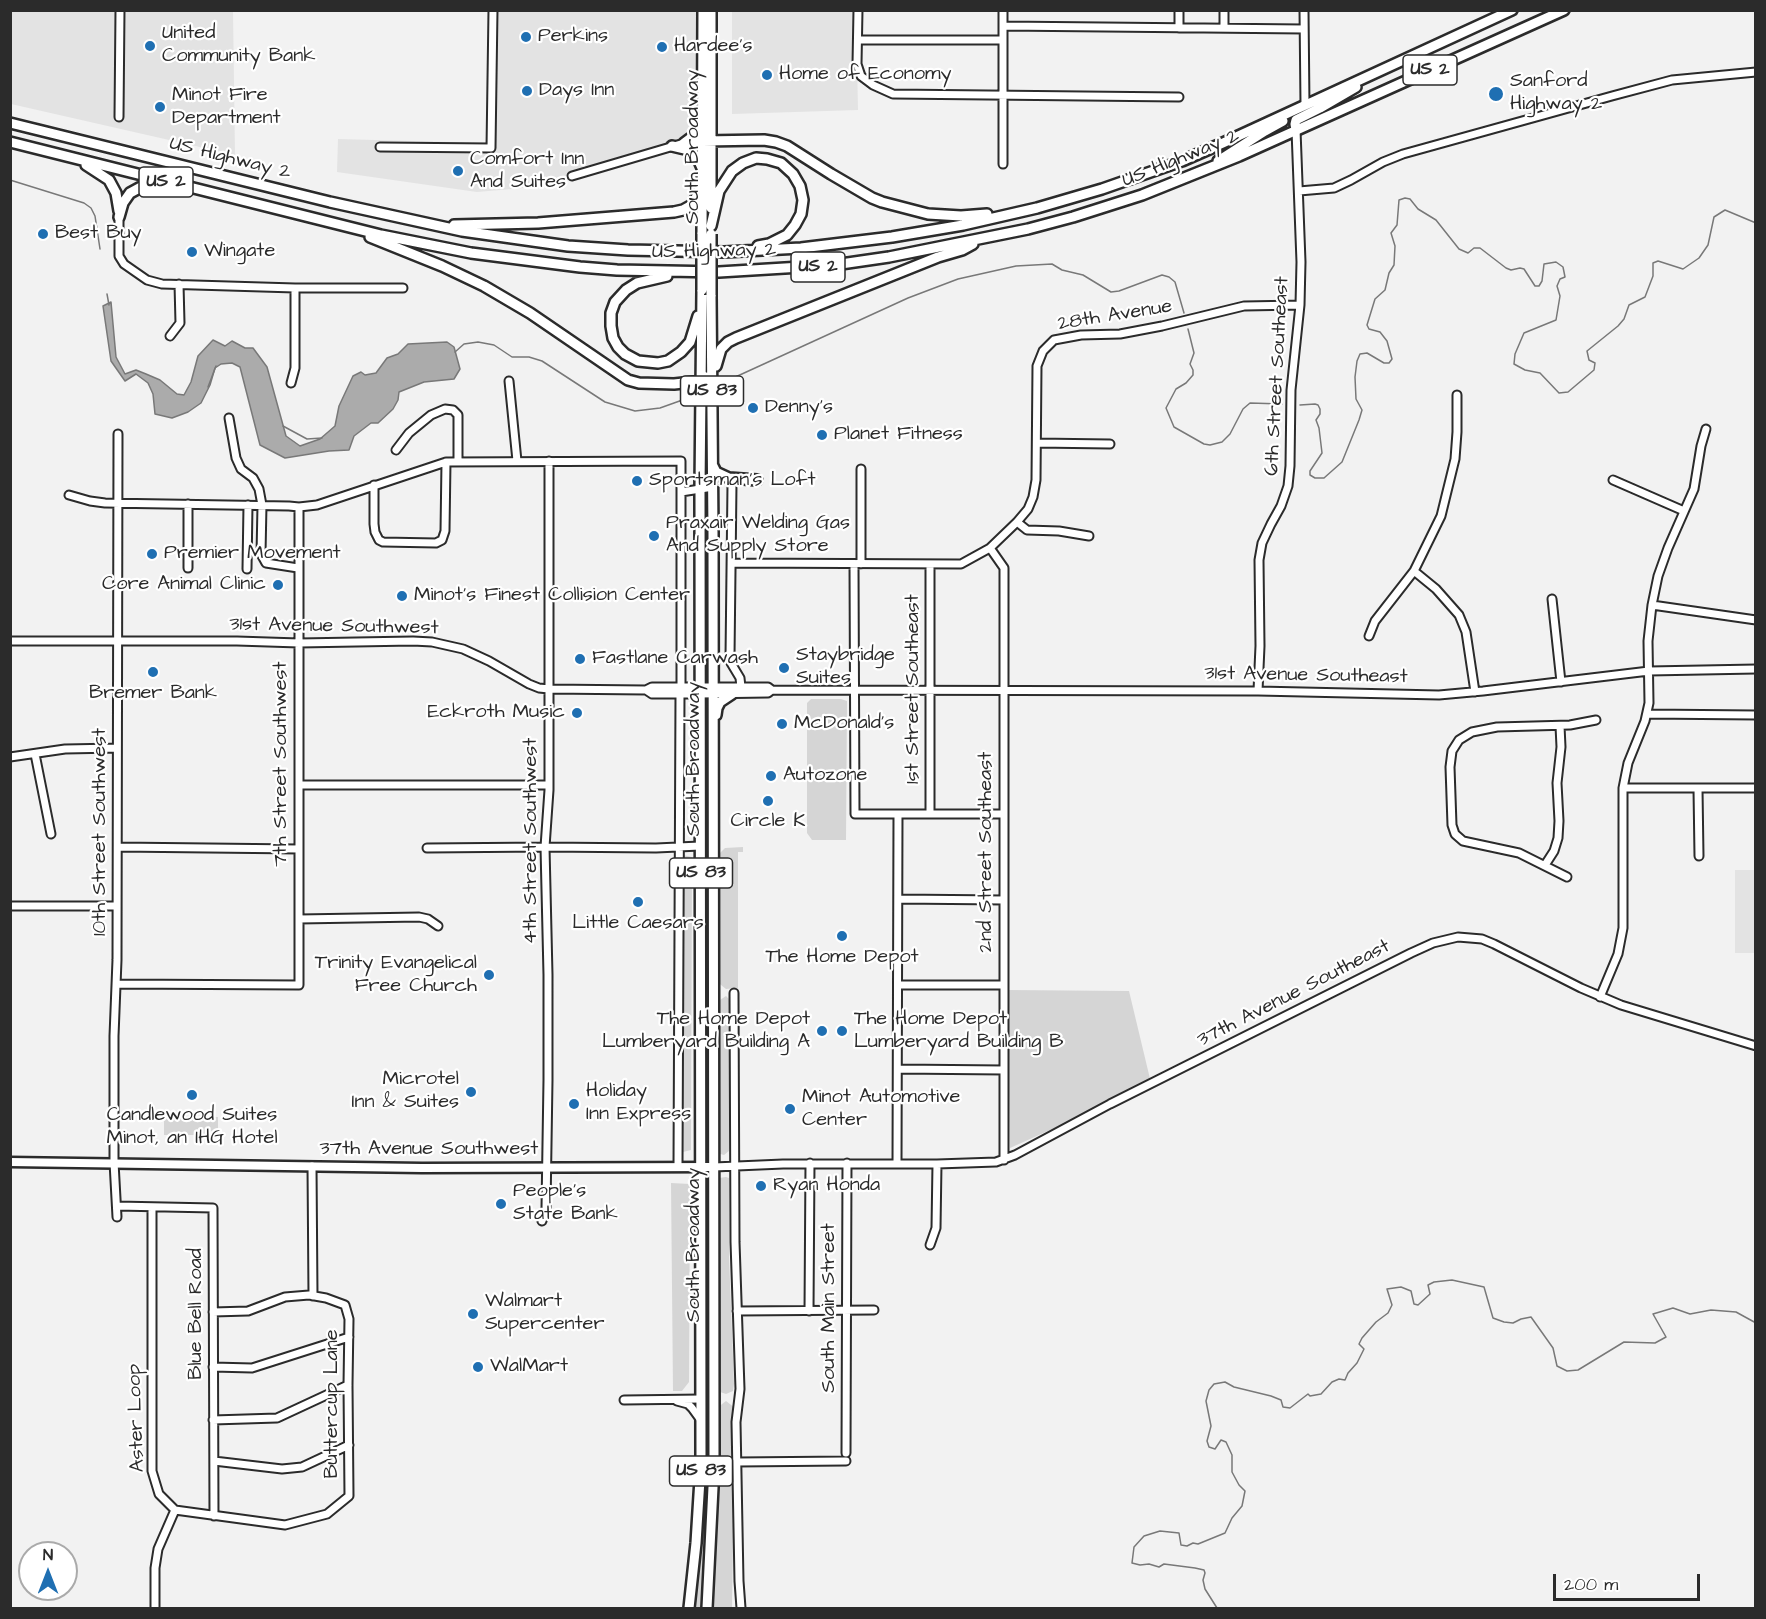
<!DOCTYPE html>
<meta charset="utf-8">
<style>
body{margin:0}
#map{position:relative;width:1766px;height:1619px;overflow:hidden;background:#f2f2f2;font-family:"Architects Daughter",sans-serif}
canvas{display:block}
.frame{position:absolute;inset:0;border:12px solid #2b2b2b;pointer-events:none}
.north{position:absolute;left:18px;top:1541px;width:60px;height:60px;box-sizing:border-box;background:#fff;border:2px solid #aaa;border-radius:50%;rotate:0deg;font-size:16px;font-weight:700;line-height:24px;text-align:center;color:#2b2b2b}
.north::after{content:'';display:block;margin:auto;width:21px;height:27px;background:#1f6fb2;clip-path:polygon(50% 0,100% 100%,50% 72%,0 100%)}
.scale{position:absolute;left:1553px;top:1574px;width:147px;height:27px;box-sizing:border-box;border:3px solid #2b2b2b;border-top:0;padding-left:8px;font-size:18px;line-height:21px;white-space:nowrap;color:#2b2b2b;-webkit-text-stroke:4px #fff;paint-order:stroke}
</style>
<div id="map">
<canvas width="1766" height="1619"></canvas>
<div class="frame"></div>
<div class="north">N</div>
<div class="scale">200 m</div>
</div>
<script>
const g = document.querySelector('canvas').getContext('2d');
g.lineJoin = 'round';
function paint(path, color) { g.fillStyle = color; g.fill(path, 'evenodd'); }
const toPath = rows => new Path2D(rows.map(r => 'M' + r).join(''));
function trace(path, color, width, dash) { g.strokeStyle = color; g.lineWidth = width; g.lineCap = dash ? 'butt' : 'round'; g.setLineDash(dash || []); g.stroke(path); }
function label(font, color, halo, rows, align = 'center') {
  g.font = font + ' "Architects Daughter",sans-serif'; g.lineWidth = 4.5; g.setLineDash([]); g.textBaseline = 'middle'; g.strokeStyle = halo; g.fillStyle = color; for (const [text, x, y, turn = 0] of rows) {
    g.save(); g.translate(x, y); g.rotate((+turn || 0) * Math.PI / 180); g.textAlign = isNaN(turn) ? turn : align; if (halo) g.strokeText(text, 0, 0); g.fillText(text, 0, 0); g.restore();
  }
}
const built = toPath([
 [11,11,233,11,235,155,11,104],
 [488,11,700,11,699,113,689,134,674,143,547,186,477,192,337,172,338,139,487,143],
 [732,11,856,11,858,110,732,114],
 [1735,870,1755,870,1755,953,1735,953]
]);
const green = toPath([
 [811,699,841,699,847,701,846,840,812,840,807,833,807,703],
 [743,847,743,852,738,852,738,988,726,989,716,981,717,856,725,848],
 [683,855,692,857,691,1150,683,1152],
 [1007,990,1129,991,1151,1083,1119,1099,1010,1148],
 [726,996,729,999,729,1151,724,1155,717,1153,717,1002],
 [164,1116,218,1117,218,1135,164,1135],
 [726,1177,729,1178,729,1257,734,1384,733,1391,726,1394,720,1392,718,1388,719,1178],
 [671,1183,690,1184,689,1382,682,1391,673,1391],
 [726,1401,735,1408,732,1608,710,1608,716,1508,717,1408],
 [702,1478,706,1516,701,1599,700,1608,691,1608]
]);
const water = toPath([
 [111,302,116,357,125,374,136,370,146,374,160,380,177,394,184,395,191,382,198,356,213,340,225,346,232,341,245,348,253,348,267,367,286,436,300,446,320,439,335,426,339,406,353,376,361,372,365,375,376,373,387,358,398,354,408,344,447,342,454,347,460,369,454,379,424,382,399,392,398,400,393,409,378,423,371,423,354,436,349,450,329,451,285,458,260,445,240,367,232,363,221,364,215,368,210,385,201,403,188,412,172,418,155,414,153,394,148,383,136,374,125,381,111,361,103,306,111,302]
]);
const stream = toPath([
 [10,180,84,203,91,208,95,216,100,249],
 [107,294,109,305],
 [1188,329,1194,353,1190,364,1193,370,1193,375,1186,383,1176,389,1166,408,1174,427,1204,444,1210,445,1222,442,1230,434,1243,409,1250,403,1282,404],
 [455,352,464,344,478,342,494,345,512,357,529,357,542,361,605,402,635,411,660,408,688,398],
 [731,379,908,298,958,279,1016,266,1052,264,1062,270,1083,275,1111,292,1119,291,1162,275,1169,277,1175,282,1184,313],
 [208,387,216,366],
 [1300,405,1315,404,1318,405,1320,409,1320,414,1316,420,1319,428,1322,453,1310,471,1310,475,1315,478,1324,478,1342,462,1359,420,1362,410,1356,399,1355,377,1357,361,1360,354,1367,353,1384,363,1389,363,1392,359,1387,341,1380,332,1369,329,1367,325,1375,299,1385,290,1389,273,1394,265,1395,246,1391,233,1397,225,1399,200,1405,198,1410,199,1418,209,1436,220,1459,249,1468,253,1474,248,1480,248,1506,268,1511,270,1520,268,1524,269,1535,286,1539,286,1542,281,1544,264,1556,262,1563,267,1565,277,1560,279,1557,286,1560,296,1556,320,1524,333,1515,354,1514,364,1525,370,1540,373,1559,393,1568,392,1594,370,1595,363,1589,360,1587,351,1618,326,1624,319,1629,305,1645,297,1653,276,1653,263,1658,261,1683,269,1699,258,1708,245,1714,217,1725,210,1756,223],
 [283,426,307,439,322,438],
 [1217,1608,1205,1589,1203,1580,1205,1573,1204,1570,1195,1568,1164,1564,1159,1567,1149,1564,1140,1565,1132,1563,1134,1547,1144,1536,1160,1531,1179,1533,1181,1545,1187,1546,1193,1543,1198,1544,1225,1533,1232,1518,1242,1506,1245,1491,1239,1485,1232,1472,1232,1455,1226,1442,1221,1440,1215,1449,1209,1447,1207,1441,1211,1426,1206,1401,1209,1390,1214,1384,1225,1382,1234,1387,1271,1396,1281,1400,1283,1407,1290,1408,1308,1394,1310,1396,1321,1394,1332,1382,1339,1379,1345,1380,1348,1373,1357,1363,1364,1349,1359,1344,1362,1338,1376,1322,1388,1313,1392,1305,1387,1289,1401,1287,1411,1291,1414,1304,1418,1305,1430,1294,1428,1285,1434,1282,1452,1280,1484,1287,1493,1318,1504,1322,1513,1323,1521,1319,1531,1317,1553,1348,1557,1366,1567,1371,1578,1370,1624,1342,1655,1343,1666,1337,1653,1314,1673,1308,1690,1314,1711,1310,1736,1312,1756,1323]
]);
const minor = toPath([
 [858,10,857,64,861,76,873,85,893,94,1179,97],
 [1224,10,1224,28],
 [1304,10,1305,105],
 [1003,26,1304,29],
 [1179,28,1179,10],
 [858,40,1003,40],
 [119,117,120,10],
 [380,147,491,148,493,10],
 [1003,164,1003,10],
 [572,176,684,143,703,141],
 [1299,191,1334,188,1351,180,1383,162,1403,154,1612,96,1672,80,1756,72],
 [119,217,119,256,124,264,147,280,162,284,295,288,403,288],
 [170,336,180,323,179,284],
 [509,381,517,461],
 [291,383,295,368,295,288],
 [229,418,236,458,241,469,253,478,259,489,262,505,261,554,266,563,298,568],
 [1037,443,1110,444],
 [396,450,409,433,431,415,445,409,453,410,458,415,458,462],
 [861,469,861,564],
 [1613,480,1684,511],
 [732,484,730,657,731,663,740,678,741,687],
 [374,485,374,524,375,532,379,540,383,542,436,543,442,540,445,531,446,462],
 [681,492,713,487],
 [69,495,90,501,105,503,289,506,299,507,317,505,446,462,681,461,681,687],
 [188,504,188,568],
 [1017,522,1028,509,1033,497,1036,480,1037,366,1043,351,1054,340,1081,335,1120,334,1162,326,1244,306,1300,305],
 [990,548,1004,568,1004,1160],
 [732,563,961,564,990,548,1017,522,1027,530,1059,531,1089,536],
 [854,564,855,814,1004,814],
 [930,564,930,814],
 [247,569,248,505],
 [1414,571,1436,589,1459,615,1466,632,1475,692],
 [1552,599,1561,682],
 [1652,605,1756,620],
 [1369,636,1375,621,1414,571,1441,516,1455,459,1457,432,1457,395],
 [10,641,237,641,299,643,413,641,432,642,463,649,489,661,529,684,539,688,549,689,646,690,652,687,768,687,772,690,1258,691,1439,695,1483,691,1649,671,1756,669],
 [646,690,652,694,700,694,768,693,772,690],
 [1258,691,1260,646,1259,560,1262,543,1271,524,1281,506,1288,486,1290,466,1291,390,1300,305,1301,262,1296,130],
 [1647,714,1756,715],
 [35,754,51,834],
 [10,757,65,749,117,748],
 [299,785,549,785],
 [1623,788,1756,788],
 [1698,789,1699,856],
 [118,847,299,849],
 [427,848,545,847,656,848,700,846],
 [1545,865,1554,851,1558,838,1559,821,1557,783,1561,747,1560,726],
 [1567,877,1519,853,1463,841,1455,834,1452,825,1450,767,1452,751,1459,740,1472,732,1497,727,1570,725,1596,720],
 [898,899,1004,900],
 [10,906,117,906],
 [299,919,419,917,428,919,438,926],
 [117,984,299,985,299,507],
 [898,985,1004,985],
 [734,993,735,1242,740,1389,736,1422,739,1581,741,1608],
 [1600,997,1618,954,1623,928,1623,788,1628,763,1645,721,1649,703,1648,641,1652,605,1658,576,1668,548,1694,489,1701,446,1706,429],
 [898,1069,1004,1070],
 [897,1164,898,814],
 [312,1166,313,1296],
 [678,1166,680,694],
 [714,1167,783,1164,937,1164,996,1162,1015,1155,1110,1104,1411,953,1433,943,1458,937,1482,939,1494,944,1581,988,1621,1005,1756,1046],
 [117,1206,213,1208,214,1516],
 [152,1207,152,1471,159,1494,175,1510,285,1525,327,1514,349,1496,348,1385,349,1319,345,1305,326,1298,309,1295,285,1297,248,1311,213,1312],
 [117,1217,114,1162,114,1036,117,960,118,434],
 [542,1221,546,1208,548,1080,548,975,545,847,549,790,549,461],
 [930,1245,936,1228,937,1164],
 [737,1311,874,1310],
 [809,1311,810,1163],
 [213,1367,252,1368,349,1337],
 [624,1400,701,1399],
 [677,1401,688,1404,692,1408,700,1419],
 [213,1420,277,1418,348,1385],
 [846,1453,847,1163],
 [214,1461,282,1469,302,1467,349,1445],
 [737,1462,846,1461],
 [155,1608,155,1568,158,1549,175,1510]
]);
const major = toPath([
 [10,1162,422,1168,714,1167]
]);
const highway = toPath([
 [10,123,330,202,462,231,568,246,628,250,724,252,801,248,892,237,963,225,1037,208,1102,189,1182,161,1223,143,1512,10],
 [1296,130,1295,124,1296,120,1320,108,1356,87],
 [703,141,764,140,776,142,787,146,831,174,872,198,882,202,928,214,961,216,987,214],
 [10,142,381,235,471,253,580,267,617,270,719,272,834,265,889,257,1028,229,1073,217,1142,195,1239,156,1564,10],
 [684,143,692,137,701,122],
 [672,146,689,150,698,159,702,168],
 [1218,161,1265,131,1283,121],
 [86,165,109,180,116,193,119,211],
 [711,208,711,10],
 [119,217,123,203,130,193,141,187,149,185,168,187],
 [454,225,538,223,674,212,683,210,692,205,697,196,702,180],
 [711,226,719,191,732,171,743,163,756,158,767,159,781,163,793,174,800,186,803,200,801,214,795,225,787,235,769,244,758,246],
 [702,234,703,10],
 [370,237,442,266,484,286,530,313,628,380,639,383,674,384,702,381,706,377],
 [667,276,637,283,626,290,615,302,611,313,611,326,613,338,618,347,625,354,638,361,658,363,668,361,681,352,690,342,698,316],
 [716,366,721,349,728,342,736,338,938,257,962,250,973,244],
 [713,466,716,472,729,478,757,480],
 [716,715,717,708,720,702,732,694],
 [689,1608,696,1543,701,1463,700,488,702,290],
 [707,1608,714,1467,713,533,711,295]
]);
const highwayBridge = toPath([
 [711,234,711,295],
 [702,290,702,234]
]);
const markers = [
 [526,37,6,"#1f6fb2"],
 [150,46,6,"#1f6fb2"],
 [662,47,6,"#1f6fb2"],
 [767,75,6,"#1f6fb2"],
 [527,91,6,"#1f6fb2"],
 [1496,94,8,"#1f6fb2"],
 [160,107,6,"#1f6fb2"],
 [458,171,6,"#1f6fb2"],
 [43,234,6,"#1f6fb2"],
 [192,252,6,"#1f6fb2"],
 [753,408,6,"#1f6fb2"],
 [822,435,6,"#1f6fb2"],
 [637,481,6,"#1f6fb2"],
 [654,536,6,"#1f6fb2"],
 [152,554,6,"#1f6fb2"],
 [278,585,6,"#1f6fb2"],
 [402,596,6,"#1f6fb2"],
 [580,659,6,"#1f6fb2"],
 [784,668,6,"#1f6fb2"],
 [153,672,6,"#1f6fb2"],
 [577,713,6,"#1f6fb2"],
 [782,724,6,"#1f6fb2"],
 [771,776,6,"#1f6fb2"],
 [768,801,6,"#1f6fb2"],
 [638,902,6,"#1f6fb2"],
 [842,936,6,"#1f6fb2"],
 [489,975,6,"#1f6fb2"],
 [822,1031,6,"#1f6fb2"],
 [842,1031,6,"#1f6fb2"],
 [471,1092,6,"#1f6fb2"],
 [192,1095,6,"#1f6fb2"],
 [574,1104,6,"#1f6fb2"],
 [790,1109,6,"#1f6fb2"],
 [761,1186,6,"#1f6fb2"],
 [501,1204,6,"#1f6fb2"],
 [473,1314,6,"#1f6fb2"],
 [478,1367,6,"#1f6fb2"]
];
const shields = [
 [1430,70,54],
 [166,182,54],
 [818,267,54],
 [712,391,63],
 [701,873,63],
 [701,1471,63]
];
const shieldNames = [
 ["US 2",1430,70],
 ["US 2",166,182],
 ["US 2",818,267],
 ["US 83",712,391],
 ["US 83",701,873],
 ["US 83",701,1471]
];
const poiNames = [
 ["United",162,34],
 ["Community Bank",162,57],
 ["Perkins",538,37],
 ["Hardee's",674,47],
 ["Home of Economy",779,75],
 ["Sanford",1510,82],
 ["Highway 2",1510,105],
 ["Days Inn",539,91],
 ["Minot Fire",172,96],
 ["Department",172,119],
 ["Comfort Inn",470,160],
 ["And Suites",470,183],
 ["Best Buy",55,234],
 ["Wingate",204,252],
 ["Denny's",765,408],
 ["Planet Fitness",834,435],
 ["Sportsman's Loft",649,481],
 ["Praxair Welding Gas",666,524],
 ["And Supply Store",666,547],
 ["Premier Movement",164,554],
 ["Core Animal Clinic",266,585,"right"],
 ["Minot’s Finest Collision Center",414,596],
 ["Staybridge",796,656],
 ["Suites",796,679],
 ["Fastlane Carwash",592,659],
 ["Bremer Bank",153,694,"center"],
 ["Eckroth Music",565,713,"right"],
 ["McDonald's",794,724],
 ["Autozone",783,776],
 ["Circle K",768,822,"center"],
 ["Little Caesars",638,924,"center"],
 ["The Home Depot",842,958,"center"],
 ["Trinity Evangelical",477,964,"right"],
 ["Free Church",477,987,"right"],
 ["The Home Depot",810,1020,"right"],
 ["Lumberyard Building A",810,1043,"right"],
 ["The Home Depot",854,1020],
 ["Lumberyard Building B",854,1043],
 ["Microtel",459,1080,"right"],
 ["Inn & Suites",459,1103,"right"],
 ["Holiday",586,1092],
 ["Inn Express",586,1115],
 ["Minot Automotive",802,1098],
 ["Center",802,1121],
 ["Candlewood Suites",192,1116,"center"],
 ["Minot, an IHG Hotel",192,1139,"center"],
 ["Ryan Honda",773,1186],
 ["People’s",513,1192],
 ["State Bank",513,1215],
 ["Walmart",485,1302],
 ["Supercenter",485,1325],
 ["WalMart",490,1367]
];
const streetNames = [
 ["South Broadway",694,147,-90],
 ["US Highway 2",230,159,14],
 ["US Highway 2",1181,159,-22],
 ["US Highway 2",714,252,-1],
 ["28th Avenue",1115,316,-9],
 ["6th Street Southeast",1278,376,-87],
 ["31st Avenue Southwest",334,627,1],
 ["31st Avenue Southeast",1306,676,1],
 ["1st Street Southeast",914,689,-90],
 ["South Broadway",695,759,-90],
 ["7th Street Southwest",282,764,-90],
 ["10th Street Southwest",101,832,-90],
 ["4th Street Southwest",532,841,-90],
 ["2nd Street Southeast",987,852,-90],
 ["37th Avenue Southeast",1294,994,-27],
 ["37th Avenue Southwest",429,1150],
 ["South Broadway",695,1245,-90],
 ["South Main Street",830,1308,-90],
 ["Blue Bell Road",197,1314,-90],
 ["Buttercup Lane",333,1404,-90],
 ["Aster Loop",137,1418,-92]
];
paint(built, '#e3e3e3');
paint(green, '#d5d5d5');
paint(water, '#ababab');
trace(water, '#787878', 1.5);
trace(stream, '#787878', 1.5);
trace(minor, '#2b2b2b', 11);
trace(major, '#2b2b2b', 13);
trace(highway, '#2b2b2b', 14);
trace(minor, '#fff', 7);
trace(major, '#fff', 8);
trace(highway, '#fff', 9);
trace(highwayBridge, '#2b2b2b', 14, []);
trace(highwayBridge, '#fff', 9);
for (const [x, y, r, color] of markers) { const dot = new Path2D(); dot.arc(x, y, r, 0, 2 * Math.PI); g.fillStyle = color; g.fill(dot); trace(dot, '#fff', 2); }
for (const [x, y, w] of shields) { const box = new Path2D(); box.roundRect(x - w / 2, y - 15, w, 30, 4.5); g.fillStyle = '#fff'; g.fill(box); trace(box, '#2b2b2b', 1.5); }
label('bold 18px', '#2b2b2b', null, shieldNames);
label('20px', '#2b2b2b', '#fff', poiNames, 'left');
label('20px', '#2b2b2b', '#fff', streetNames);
</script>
